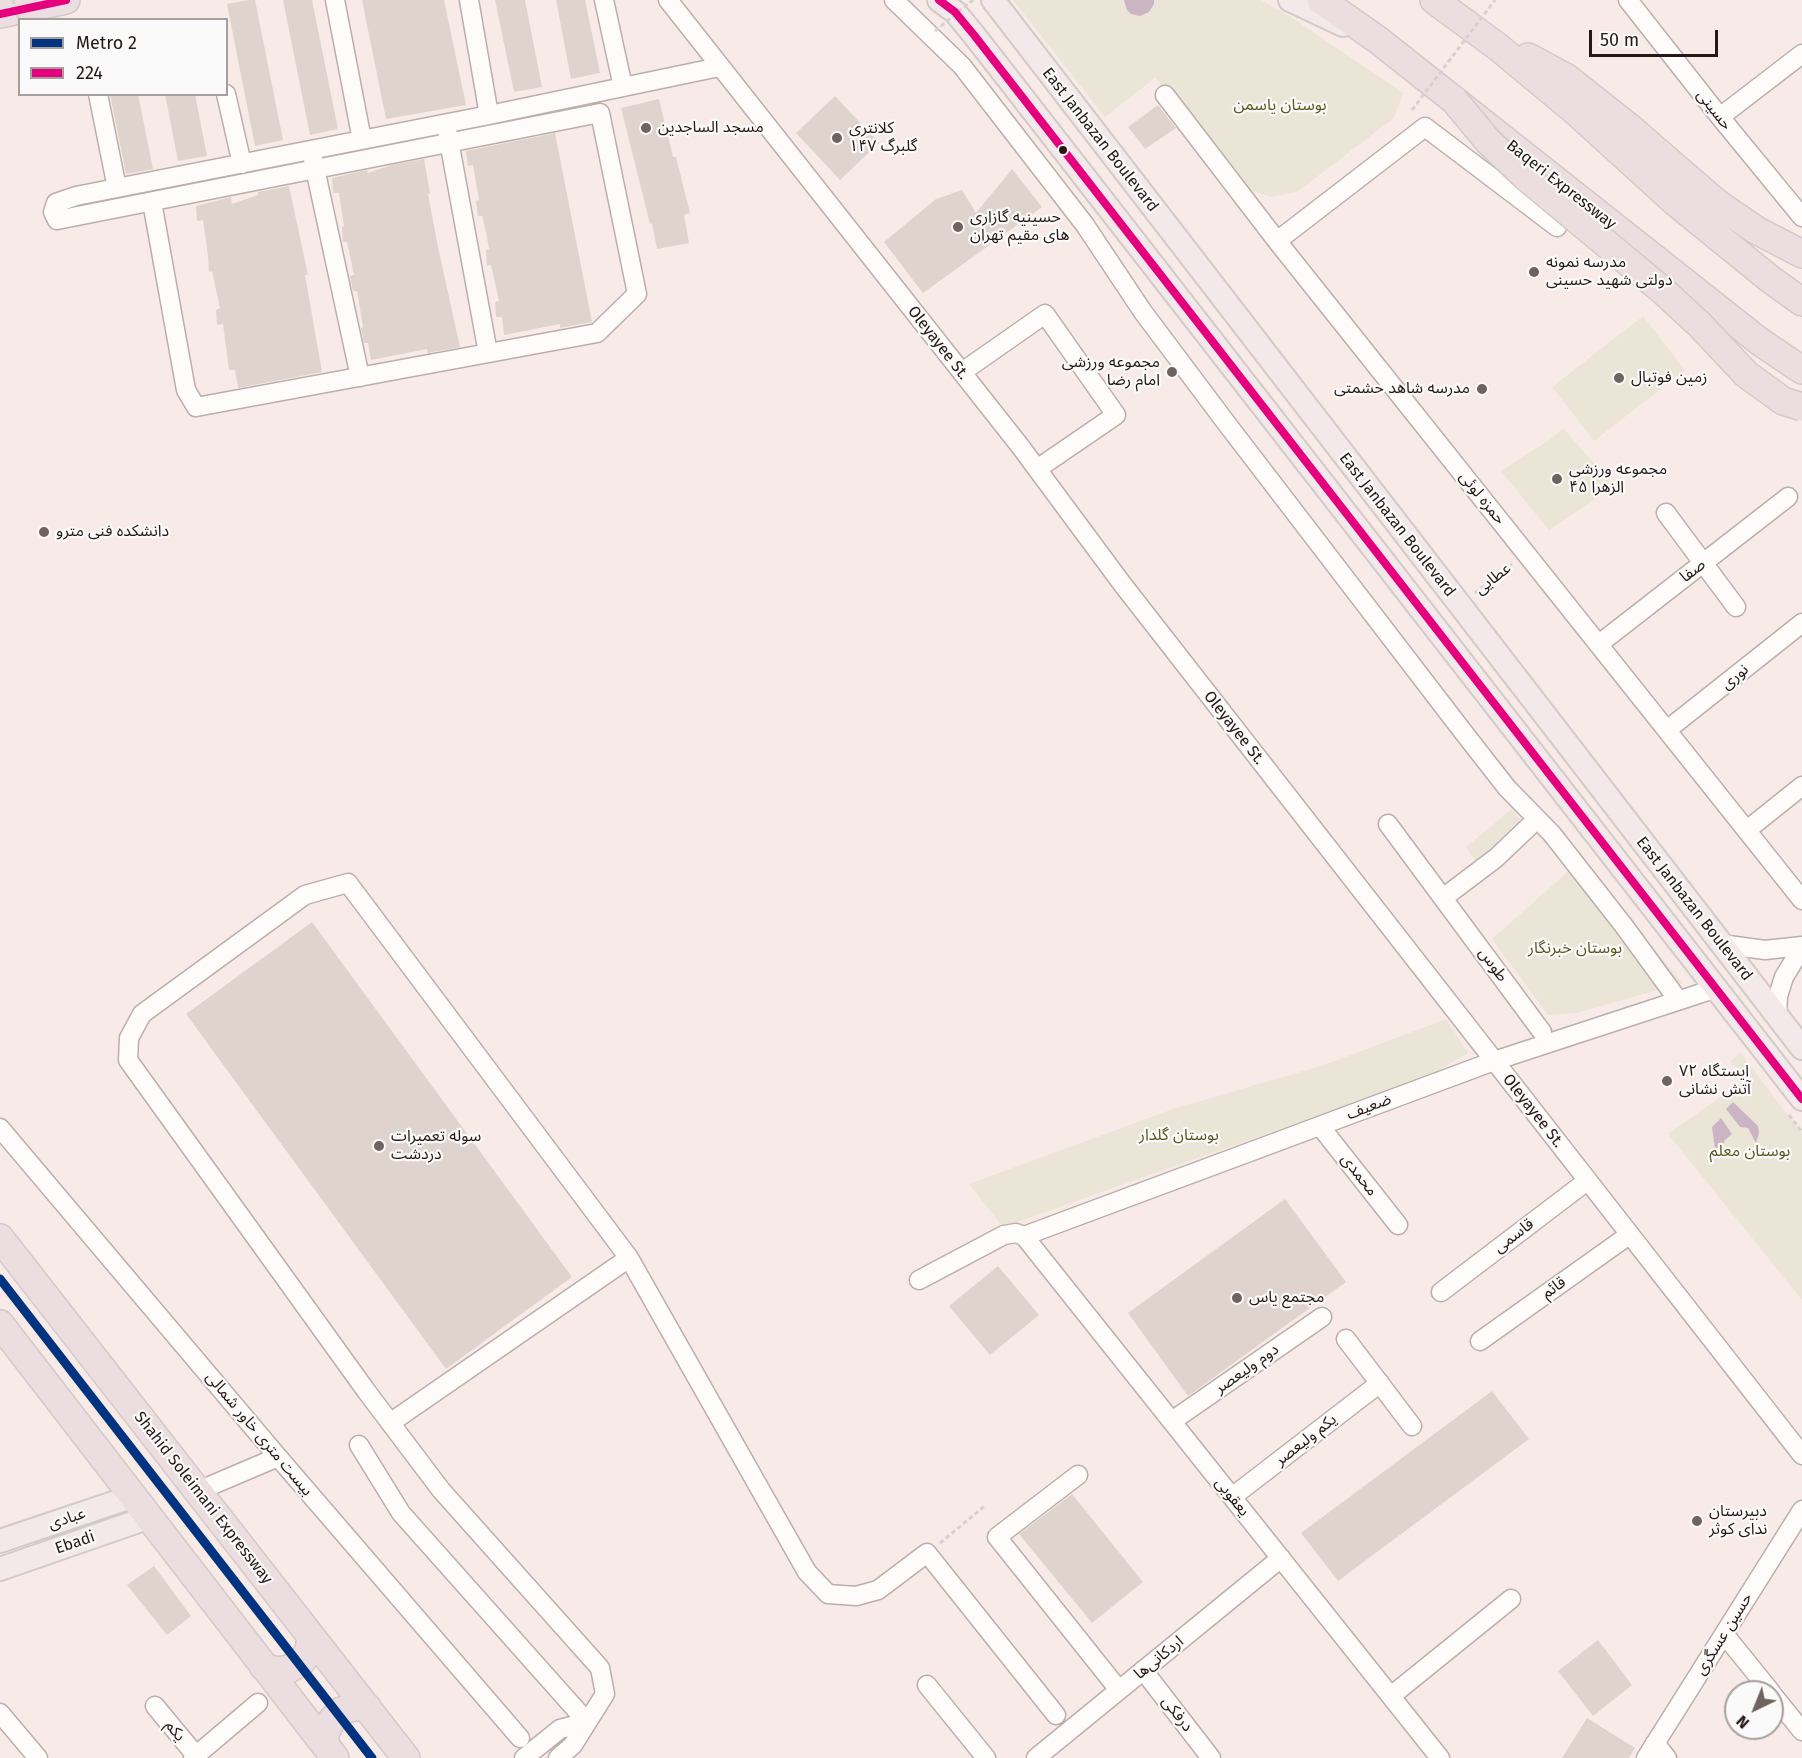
<!DOCTYPE html>
<meta charset="utf-8">
<style>
body{margin:0}
#map{position:relative;width:1802px;height:1758px;overflow:hidden;background:#f8ebe7;font-family:"Fira Sans",sans-serif}
canvas{display:block}
.legend{position:absolute;left:18px;top:18px;width:210px;height:78px;box-sizing:border-box;background:#fafafa;border:2px solid #a5a09e;margin:0;padding:8px 10px;list-style:none;font-size:18px;color:#261814}
.legend li{display:flex;align-items:center;gap:12px;height:30px}
.legend b{width:30px;border:2px solid #a5a09e}
.north{position:absolute;left:1724px;top:1680px;width:60px;height:60px;box-sizing:border-box;background:#fafafa;border:2px solid #a5a09e;border-radius:50%;rotate:223deg;font-size:16px;font-weight:700;line-height:24px;text-align:center;color:#261814}
.north::after{content:'';display:block;margin:auto;width:21px;height:27px;background:#70625e;clip-path:polygon(50% 0,100% 100%,50% 72%,0 100%)}
.scale{position:absolute;left:1589px;top:30px;width:129px;height:27px;box-sizing:border-box;border:3px solid #261814;border-top:0;padding-left:8px;font-size:18px;line-height:21px;white-space:nowrap;color:#261814;-webkit-text-stroke:4px #fafafa;paint-order:stroke}
</style>
<div id="map">
<canvas width="1802" height="1758"></canvas>
<ul class="legend">
<li><b style="height:8px;background:#003380"></b>Metro 2</li>
<li><b style="height:8px;background:#e5007d"></b>224</li>
</ul>
<div class="north">N</div>
<div class="scale">50 m</div>
</div>
<script>
const g = document.querySelector('canvas').getContext('2d');
g.lineJoin = 'round';
function paint(path, color) { g.fillStyle = color; g.fill(path, 'evenodd'); }
const toPath = rows => new Path2D(rows.map(r => 'M' + r).join(''));
function trace(path, color, width, dash) { g.strokeStyle = color; g.lineWidth = width; g.lineCap = dash ? 'butt' : 'round'; g.setLineDash(dash || []); g.stroke(path); }
function label(font, color, halo, rows, align = 'center') {
  g.font = font + ' "Fira Sans","Noto Sans Arabic",sans-serif'; g.lineWidth = 4.5; g.setLineDash([]); g.textBaseline = 'middle'; g.strokeStyle = halo; g.fillStyle = color; for (const [text, x, y, turn = 0] of rows) {
    g.save(); g.translate(x, y); g.rotate((+turn || 0) * Math.PI / 180); g.textAlign = isNaN(turn) ? turn : align; if (halo) g.strokeText(text, 0, 0); g.fillText(text, 0, 0); g.restore();
  }
}
const green = toPath([
 [1013,0,1261,0,1285,13,1403,93,1394,118,1297,192,1271,197,1247,189,1155,78,1105,117],
 [1643,316,1685,370,1594,441,1552,387],
 [1563,428,1614,486,1549,530,1501,471,1548,441],
 [1512,809,1524,825,1478,865,1466,847],
 [1582,859,1682,983,1577,1013,1548,1015,1492,939],
 [1446,1019,1468,1053,1427,1077,1003,1227,969,1184,1173,1109,1324,1065],
 [1740,1052,1802,1134,1802,1300,1668,1134,1747,1078,1730,1062]
]);
const water = toPath([
 [1124,0,1154,0,1154,4,1149,12,1140,16,1131,14,1127,10],
 [1733,1102,1758,1126,1759,1133,1756,1143,1748,1128,1740,1127,1726,1109],
 [1721,1118,1732,1134,1724,1141,1724,1143,1715,1149,1712,1127]
]);
const building = toPath([
 [248,0,255,0,283,140,255,146,227,4],
 [283,0,312,0,338,129,310,135],
 [362,0,444,0,466,105,386,119],
 [495,0,525,0,542,87,514,92],
 [556,0,585,0,600,73,571,79],
 [110,94,138,94,153,169,126,174],
 [165,94,195,94,207,156,178,161],
 [835,96,879,143,840,180,796,133],
 [659,99,673,157,676,157,690,213,684,215,689,243,657,249,652,223,650,224,621,108],
 [1158,105,1176,128,1145,149,1128,127],
 [555,133,592,322,560,328,560,324,504,335,502,317,496,317,495,302,499,301,491,265,487,266,486,250,489,249,486,232,482,216,478,216,476,201,479,200,473,165,468,166,466,151],
 [424,159,430,193,428,194,438,247,460,347,428,353,427,349,371,360,368,343,364,343,361,328,363,327,357,291,353,291,350,276,354,275,347,242,343,242,342,227,344,226,339,193,333,193,332,178,367,170,368,173,392,165],
 [1012,169,1042,207,923,293,884,242,936,199,962,190,976,213],
 [289,186,308,275,305,275,322,372,238,388,235,370,229,370,223,324,217,325,216,310,220,308,212,271,209,272,208,256,203,220,197,221,196,206,231,197,232,204,258,195,258,192],
 [312,922,572,1277,446,1369,186,1014],
 [1285,1199,1346,1282,1188,1396,1128,1313],
 [998,1266,1039,1315,990,1355,949,1306],
 [1492,1391,1529,1439,1338,1581,1301,1533],
 [1072,1494,1143,1582,1092,1623,1019,1534],
 [154,1566,191,1616,167,1635,127,1585],
 [1598,1640,1632,1685,1593,1716,1558,1671],
 [1587,1718,1635,1748,1629,1758,1562,1758]
]);
const path = toPath([
 [1475,593,1512,564],
 [1789,1115,1802,1132],
 [940,1543,986,1505]
]);
const minor = toPath([
 [335,0,362,140],
 [469,0,489,115],
 [604,0,623,87],
 [668,0,1020,446,1123,585,1802,1455],
 [894,0,962,66,1085,225,1143,312,1227,424,1464,733,1507,788,1552,834,1624,926,1678,1000],
 [1628,0,1720,117,1802,217],
 [98,94,117,188],
 [226,94,242,164],
 [1165,95,1277,241,1802,900],
 [1720,117,1802,54],
 [447,130,488,353],
 [313,159,360,377],
 [152,202,186,390,196,407,597,333,637,294,600,113,57,220,53,212,56,203,76,196,489,115,719,67],
 [1277,241,1425,127,1557,227],
 [962,372,1045,314,1116,415,1037,469],
 [1666,513,1736,607],
 [1599,644,1788,497],
 [1667,730,1802,623],
 [1388,824,1542,1032],
 [1747,830,1802,786],
 [1443,898,1496,858,1537,819],
 [1721,944,1765,950,1802,946],
 [1777,1017,1778,996,1784,977,1795,959,1802,952],
 [1320,1126,1398,1225],
 [0,1128,278,1457,520,1738],
 [1024,1236,1494,1061,1717,988],
 [1024,1236,1440,1758],
 [919,1280,1004,1235,1016,1233,1024,1236],
 [1441,1292,1587,1181],
 [1346,1339,1412,1426],
 [1480,1341,1629,1235],
 [1172,1421,1322,1317],
 [390,1423,629,1258],
 [359,1445,401,1513,587,1722],
 [1078,1475,997,1537,1119,1690],
 [198,1491,278,1457],
 [1232,1497,1380,1383],
 [1724,1634,1771,1692],
 [1143,1670,1211,1758],
 [927,1685,986,1758],
 [1772,1694,1802,1731],
 [1391,1696,1511,1599],
 [155,1706,198,1758],
 [0,1713,38,1758],
 [1655,1743,1667,1758],
 [193,1758,258,1703],
 [524,1758,560,1729,587,1722],
 [558,1758,573,1745,605,1694,600,1668,441,1490,367,1392,128,1060,129,1038,142,1014,305,895,348,883,629,1258,807,1572,828,1594,856,1596,878,1590,927,1553,1056,1715],
 [1036,1758,1281,1558],
 [1646,1758,1802,1510]
]);
const major = toPath([
 [939,0,955,12,974,35,1802,1099],
 [993,0,1802,1048],
 [1290,0,1343,25],
 [0,1541,134,1496],
 [0,1569,150,1517]
]);
const highway = toPath([
 [1321,0,1378,40,1759,341,1802,370],
 [1434,0,1498,47,1574,110,1674,201,1770,279,1802,302],
 [0,14,66,0],
 [1528,57,1567,78,1629,127,1718,204,1756,230,1802,254],
 [0,1238,406,1758],
 [0,1324,335,1758],
 [263,1666,276,1671,289,1669,301,1662,309,1651,311,1637],
 [324,1744,326,1731,332,1720,341,1711,354,1707,367,1707]
]);
const pathBridge = toPath([
 [13,0,20,24],
 [935,31,973,0],
 [1412,110,1495,0]
]);
const highwayBridge = toPath([
 [1454,100,1488,141,1526,177,1662,290,1700,325,1746,374,1783,401,1802,407]
]);
const bus1 = toPath([
 [939,0,955,12,974,35,1802,1099],
 [0,14,66,0]
]);
const metro1 = toPath([
 [0,1279,372,1758]
]);
const markers = [
 [646,128,6,"#70625e"],
 [837,138,6,"#70625e"],
 [1063,150,5,"#261814"],
 [958,227,6,"#70625e"],
 [1534,272,6,"#70625e"],
 [1172,372,6,"#70625e"],
 [1619,378,6,"#70625e"],
 [1482,389,6,"#70625e"],
 [1557,479,6,"#70625e"],
 [44,532,6,"#70625e"],
 [1667,1081,6,"#70625e"],
 [379,1146,6,"#70625e"],
 [1237,1298,6,"#70625e"],
 [1697,1521,6,"#70625e"]
];
const parkNames = [
 ["بوستان یاسمن",1280,106],
 ["بوستان خبرنگار",1575,949],
 ["بوستان گلدار",1179,1136],
 ["بوستان معلم",1750,1152]
];
const streetNames = [
 ["حسینی",1714,110,52],
 ["East Janbazan Boulevard",1100,140,52],
 ["Baqeri Expressway",1561,185,38],
 ["Oleyayee St.",938,343,52],
 ["حمزه لوئی",1482,498,51],
 ["East Janbazan Boulevard",1397,525,52],
 ["صفا",1693,571,-38],
 ["عطایی",1493,579,-38],
 ["نوری",1735,677,-39],
 ["Oleyayee St.",1234,728,52],
 ["East Janbazan Boulevard",1694,909,52],
 ["طوس",1493,965,54],
 ["ضعیف",1369,1107,-21],
 ["Oleyayee St.",1533,1111,52],
 ["محمدی",1359,1175,52],
 ["قاسمی",1514,1236,-37],
 ["قائم",1554,1288,-35],
 ["دوم ولیعصر",1247,1369,-35],
 ["بیست متری خاور شمالی",259,1434,50],
 ["یکم ولیعصر",1306,1440,-38],
 ["یعقوبی",1232,1497,51],
 ["Shahid Soleimani Expressway",203,1498,52],
 ["عبادی",67,1519,-18],
 ["Ebadi",75,1543,-19],
 ["حسین عسگری",1724,1634,-58],
 ["اردکانی‌ها",1159,1658,-39],
 ["درفکی",1177,1714,52],
 ["یکم",175,1731,51]
];
const poiNames = [
 ["مسجد الساجدین",658,128],
 ["کلانتری",849,129],
 ["۱۴۷ گلبرگ",849,147],
 ["حسینیه گازاری",970,218],
 ["های مقیم تهران",970,236],
 ["مدرسه نمونه",1546,263],
 ["دولتی شهید حسینی",1546,281],
 ["مجموعه ورزشی",1160,363,"right"],
 ["امام رضا",1160,381,"right"],
 ["زمین فوتبال",1631,378],
 ["مدرسه شاهد حشمتی",1470,389,"right"],
 ["مجموعه ورزشی",1569,470],
 ["الزهرا ۴۵",1569,488],
 ["دانشکده فنی مترو",56,532],
 ["ایستگاه ۷۲",1679,1072],
 ["آتش نشانی",1679,1090],
 ["سوله تعمیرات",391,1137],
 ["دردشت",391,1155],
 ["مجتمع یاس",1249,1298],
 ["دبیرستان",1709,1512],
 ["ندای کوثر",1709,1530]
];
paint(green, '#ebe5d8');
paint(water, '#cbb5c5');
paint(building, '#dfd4cd');
trace(minor, '#bbaeab', 21);
trace(major, '#d1cac7', 26);
trace(highway, '#d1cac7', 30);
trace(path, '#d5d1cf', 3, [4.5, 3]);
trace(minor, '#fefcfb', 18);
trace(major, '#f3e9eb', 22);
trace(highway, '#ebdde0', 27);
trace(highwayBridge, '#d1cac7', 30, []);
trace(pathBridge, '#d5d1cf', 3, [4.5, 3]);
trace(highwayBridge, '#ebdde0', 27);
trace(bus1, '#e5007d', 8);
trace(metro1, '#003380', 9);
for (const [x, y, r, color] of markers) { const dot = new Path2D(); dot.arc(x, y, r, 0, 2 * Math.PI); g.fillStyle = color; g.fill(dot); trace(dot, '#fafafa', 2); }
label('16px', '#5a571f', '#fafafa', parkNames);
label('16px', '#261814', '#fafafa', streetNames);
label('16px', '#261814', '#fafafa', poiNames, 'left');
</script>
